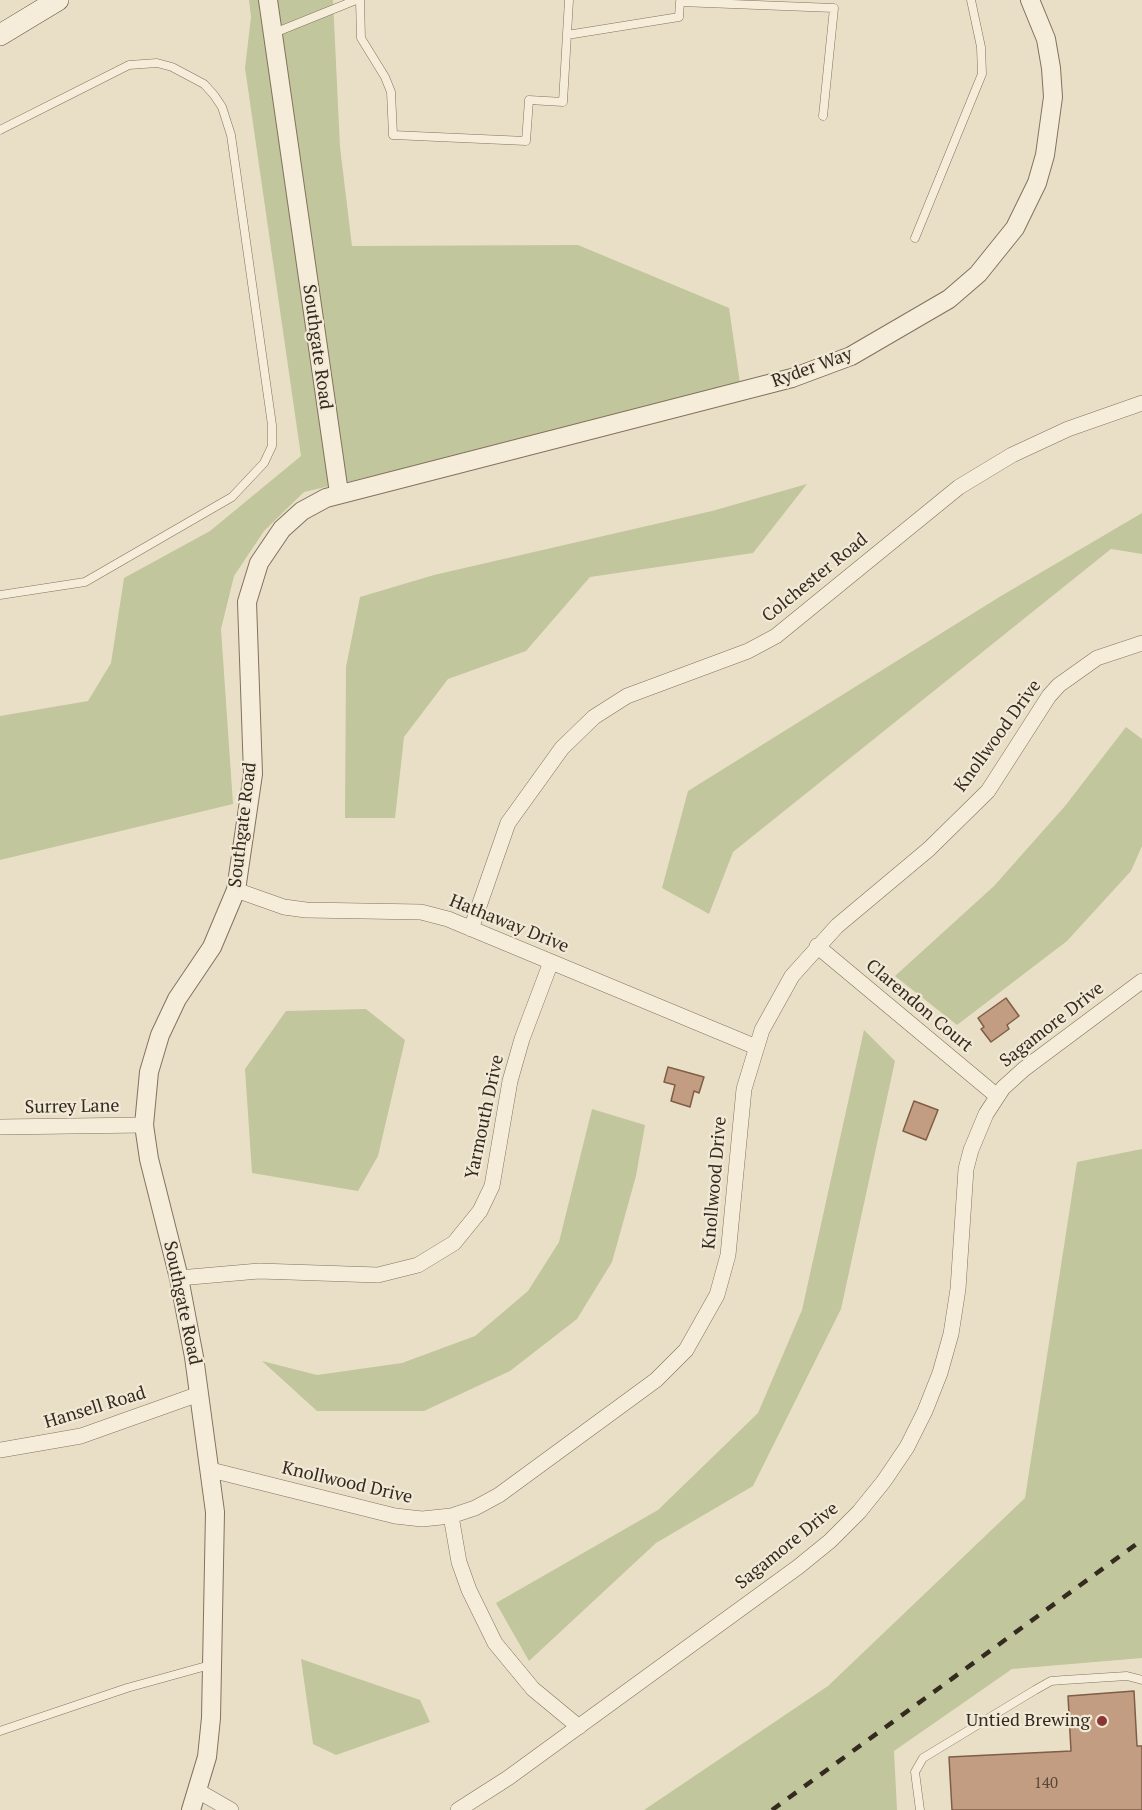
<!DOCTYPE html>
<style>
body{margin:0}
canvas{display:block;background:#e9dfc6}
</style>
<canvas width="1142" height="1810"></canvas>
<script>
const g = document.querySelector('canvas').getContext('2d');
g.lineJoin = 'round';
function paint(path, color) { g.fillStyle = color; g.fill(path, 'evenodd'); }
const toPath = rows => new Path2D(rows.map(r => 'M' + r).join(''));
function trace(path, color, width, dash) { g.strokeStyle = color; g.lineWidth = width; g.lineCap = dash ? 'butt' : 'round'; g.setLineDash(dash || []); g.stroke(path); }
function label(font, color, halo, rows, align = 'center') {
  g.font = font + ' "PT Serif",serif'; g.lineWidth = 4.5; g.setLineDash([]); g.textBaseline = 'middle'; g.strokeStyle = halo; g.fillStyle = color; for (const [text, x, y, turn = 0] of rows) {
    g.save(); g.translate(x, y); g.rotate((+turn || 0) * Math.PI / 180); g.textAlign = isNaN(turn) ? turn : align; if (halo) g.strokeText(text, 0, 0); g.fillText(text, 0, 0); g.restore();
  }
}
const green = toPath([
 [249,0,333,0,340,147,352,246,578,245,729,308,741,390,304,492,264,531,234,576,221,629,233,804,0,860,0,716,88,701,111,663,124,578,210,531,301,456,245,68,251,17],
 [807,484,753,553,590,577,526,651,448,679,404,737,395,818,345,818,346,667,360,597,434,575,712,511],
 [1142,513,1142,554,1111,549,733,852,709,914,662,888,688,791,1001,596],
 [1126,727,1142,739,1142,846,1131,871,1067,941,957,1025,895,976,994,886,1065,806],
 [366,1009,405,1040,378,1156,358,1191,252,1173,245,1069,286,1011],
 [864,1030,895,1061,841,1309,753,1486,656,1543,529,1661,496,1603,658,1510,758,1413,802,1310],
 [592,1109,645,1125,636,1176,612,1262,577,1319,510,1371,424,1411,317,1411,262,1361,317,1375,402,1363,475,1336,528,1291,559,1242],
 [1142,1149,1142,1658,1012,1669,894,1751,897,1810,644,1810,828,1686,1025,1498,1077,1162],
 [301,1659,420,1700,430,1722,336,1755,313,1744]
]);
const building = toPath([
 [1006,998,1019,1016,1007,1025,1009,1029,991,1042,981,1029,984,1027,978,1018,1006,998],
 [668,1067,704,1077,699,1093,694,1091,690,1107,671,1101,675,1085,664,1082,668,1067],
 [914,1101,938,1110,926,1140,903,1131,914,1101],
 [1134,1691,1137,1746,1142,1746,1142,1810,952,1810,949,1757,1071,1751,1068,1696,1134,1691]
]);
const service = toPath([
 [360,0,361,38,385,77,391,92,393,135,526,141,529,100,563,102,569,0],
 [274,33,356,0],
 [567,35,679,17,680,2,834,8,823,116],
 [0,130,129,65,157,63,172,67,204,84,214,95,222,107,231,135,272,425,272,446,264,463,232,497,85,582,0,595],
 [915,238,982,74,981,47,971,0],
 [0,1731,127,1688,210,1665],
 [920,1810,915,1772,923,1758,1035,1690,1051,1681,1064,1680,1127,1676,1142,1680]
]);
const minor = toPath([
 [236,890,284,907,306,910,421,912,448,919,756,1047],
 [471,929,508,823,562,748,594,717,627,696,748,651,776,636,959,487,1012,455,1068,429,1142,403],
 [817,946,997,1096],
 [0,1127,144,1125],
 [179,1278,259,1271,378,1275,418,1265,454,1243,480,1211,492,1186,510,1081,522,1039,551,962],
 [0,1450,81,1436,199,1394],
 [211,1470,395,1516,422,1519,451,1516,475,1508,499,1495,656,1380,686,1350,717,1295,728,1255,744,1089,762,1030,792,976,837,926,929,849,988,791,1049,696,1059,685,1097,658,1142,643],
 [451,1516,459,1562,469,1590,495,1643,533,1689,579,1727],
 [198,1791,231,1810],
 [458,1810,508,1778,798,1567,830,1541,859,1512,884,1481,907,1447,925,1411,940,1373,951,1334,958,1289,966,1169,971,1150,986,1114,1003,1088,1024,1069,1142,981]
]);
const tertiary = toPath([
 [268,0,339,493],
 [191,1810,207,1757,211,1718,215,1512,194,1357,179,1278,149,1159,144,1125,149,1072,160,1035,177,999,212,947,236,890,253,774,247,602,259,563,282,529,302,511,326,498,792,378,851,356,949,299,978,274,1015,228,1037,183,1045,155,1053,97,1051,68,1046,39,1030,0]
]);
const secondary = toPath([
 [0,35,58,0]
]);
const rail = toPath([
 [772,1810,1142,1540]
]);
const markers = [
 [1102,1721,6,"#8b3535"]
];
const numberNames = [
 ["140",1046,1784]
];
const streetNames = [
 ["Southgate Road",317,347,82],
 ["Ryder Way",812,368,-20],
 ["Colchester Road",815,578,-39],
 ["Knollwood Drive",998,736,-54],
 ["Southgate Road",243,825,-83],
 ["Hathaway Drive",509,924,22],
 ["Clarendon Court",919,1006,40],
 ["Sagamore Drive",1052,1025,-38],
 ["Surrey Lane",72,1107,-1],
 ["Yarmouth Drive",485,1117,-78],
 ["Knollwood Drive",715,1183,-85],
 ["Southgate Road",182,1303,78],
 ["Hansell Road",95,1408,-17],
 ["Knollwood Drive",347,1483,13],
 ["Sagamore Drive",787,1546,-39]
];
const poiNames = [
 ["Untied Brewing",1090,1721]
];
paint(green, '#c1c69c');
paint(building, '#c39d81');
trace(building, '#7f5d47', 1.5);
trace(service, '#83725e', 9);
trace(minor, '#83725e', 16);
trace(tertiary, '#83725e', 20);
trace(secondary, '#645341', 22);
trace(service, '#f5edd9', 8);
trace(minor, '#f5edd9', 15);
trace(tertiary, '#f5edd9', 18);
trace(secondary, '#f5edd9', 21);
trace(rail, '#342a20', 4.5, [10, 10]);
for (const [x, y, r, color] of markers) { const dot = new Path2D(); dot.arc(x, y, r, 0, 2 * Math.PI); g.fillStyle = color; g.fill(dot); trace(dot, '#f1e9d5', 2); }
label('15px', '#584738', null, numberNames);
label('18px', '#342a20', '#f1e9d5', streetNames);
label('18px', '#342a20', '#f1e9d5', poiNames, 'right');
</script>
